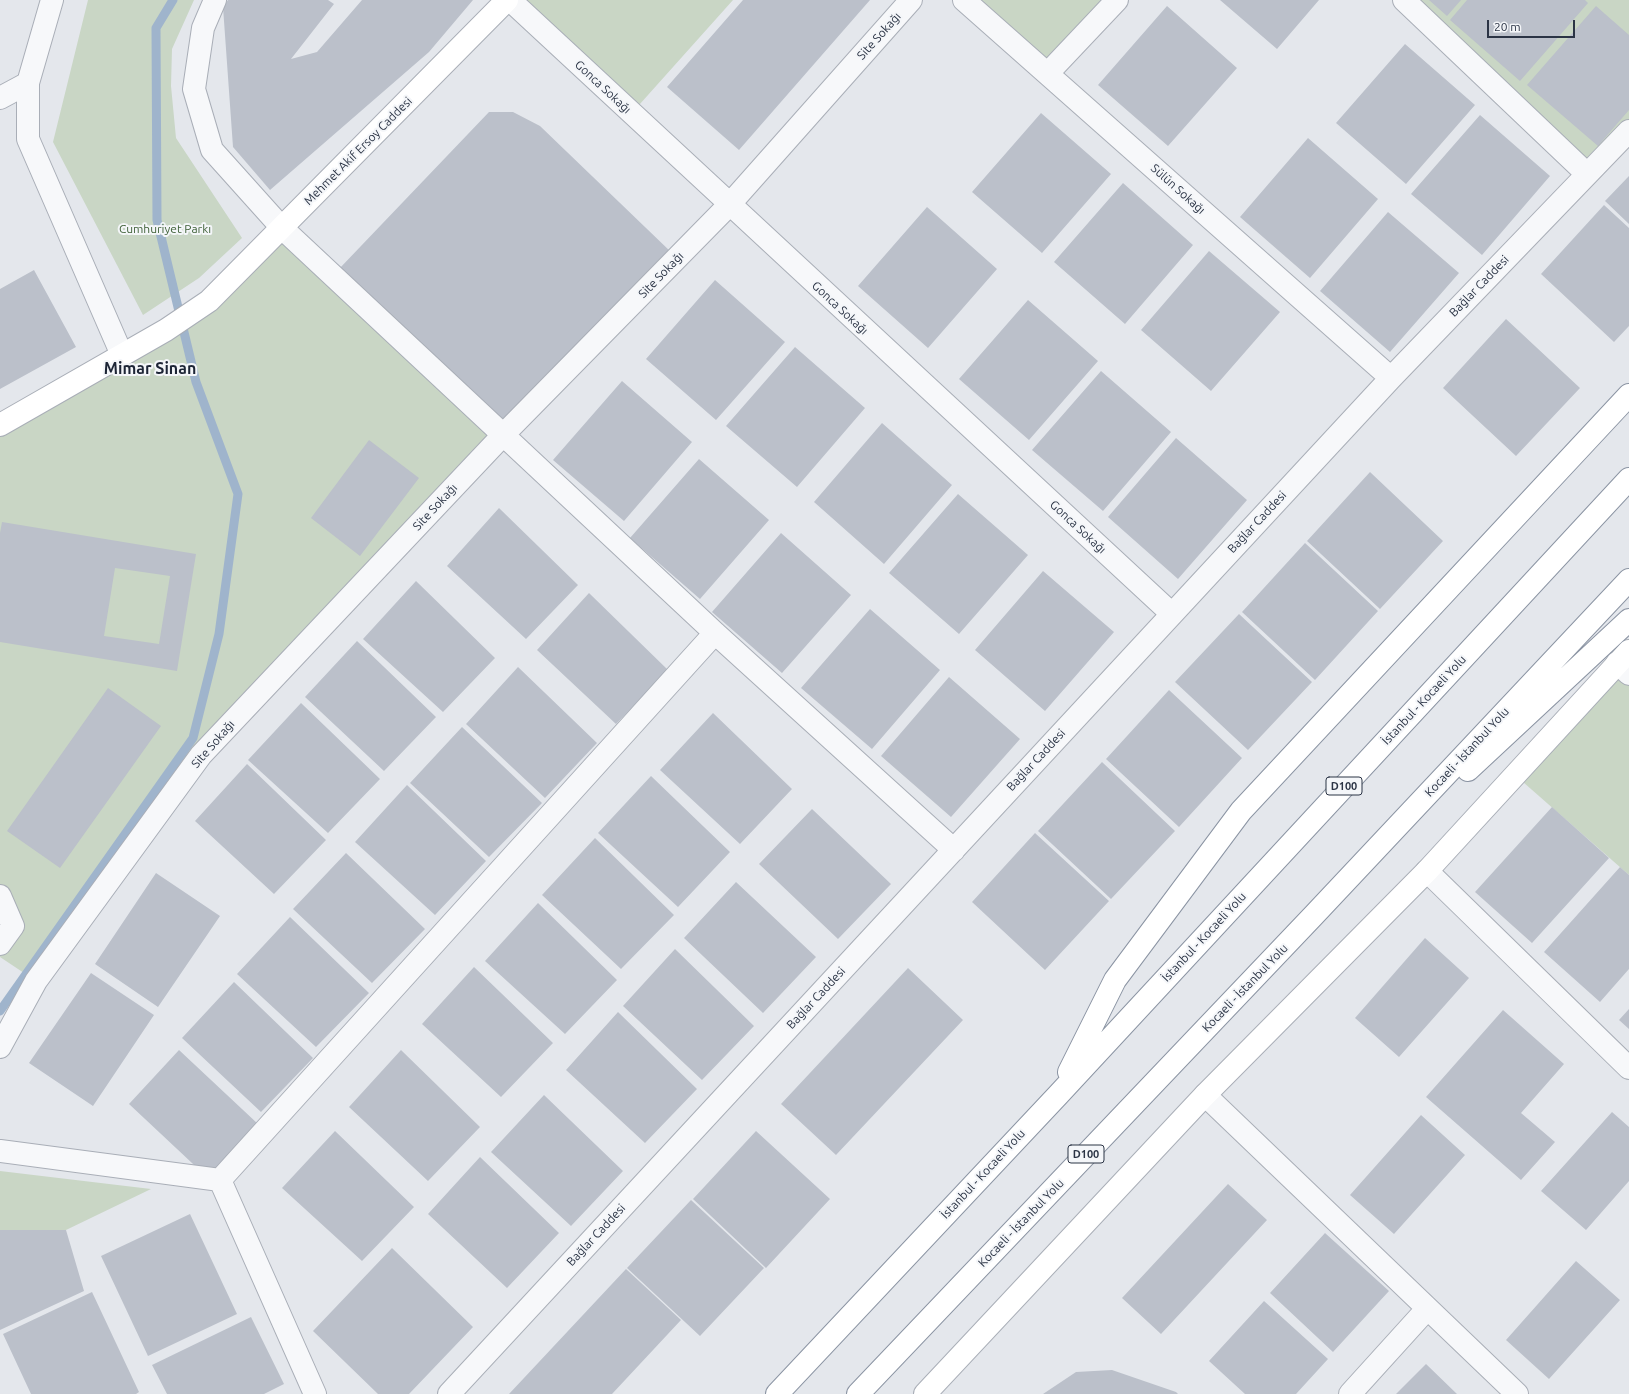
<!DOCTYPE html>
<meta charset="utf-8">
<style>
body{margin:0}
#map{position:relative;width:1629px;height:1394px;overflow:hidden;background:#e4e7ec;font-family:Ubuntu,sans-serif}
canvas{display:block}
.scale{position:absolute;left:1487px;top:20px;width:88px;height:18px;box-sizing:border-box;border:2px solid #2b3445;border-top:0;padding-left:5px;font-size:12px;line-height:14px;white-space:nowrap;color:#2b3445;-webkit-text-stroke:3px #f4f6f9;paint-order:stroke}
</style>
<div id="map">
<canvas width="1629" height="1394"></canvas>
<div class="scale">20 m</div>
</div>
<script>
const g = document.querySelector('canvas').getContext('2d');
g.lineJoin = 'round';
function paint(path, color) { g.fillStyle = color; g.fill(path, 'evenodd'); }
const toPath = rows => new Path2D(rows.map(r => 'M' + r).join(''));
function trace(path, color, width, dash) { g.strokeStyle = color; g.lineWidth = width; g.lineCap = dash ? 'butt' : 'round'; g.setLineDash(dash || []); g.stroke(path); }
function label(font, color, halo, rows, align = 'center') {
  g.font = font + ' Ubuntu,sans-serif'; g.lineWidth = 4; g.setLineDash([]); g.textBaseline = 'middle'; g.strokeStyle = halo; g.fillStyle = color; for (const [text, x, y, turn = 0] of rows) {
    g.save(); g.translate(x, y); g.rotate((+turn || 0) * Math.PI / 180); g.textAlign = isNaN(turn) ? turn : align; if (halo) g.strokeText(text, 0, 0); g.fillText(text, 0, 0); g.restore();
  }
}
const green = toPath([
 [88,0,194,0,172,49,171,86,176,138,242,238,199,278,143,315,53,142],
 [510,0,733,0,631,114],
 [964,0,1117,0,1048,73],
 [1404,0,1629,0,1629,131,1587,174],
 [282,228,504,434,201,755,36,981,0,957,0,944,13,925,0,896,0,425,166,330],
 [1629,651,1629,875,1515,775],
 [0,1171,151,1189,66,1230,0,1230]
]);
const stream = toPath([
 [0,1011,193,738,219,634,238,494,196,382,157,220,156,28,173,0]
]);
const building = toPath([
 [228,0,328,0,334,4,291,59,317,52,362,0,473,0,429,52,270,190,233,147,223,7],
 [743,0,870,0,739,150,667,87],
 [1220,0,1319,0,1277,49],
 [1429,0,1461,0,1447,16],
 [1467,0,1585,0,1588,3,1520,81,1450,20],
 [1167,6,1237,68,1168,146,1098,85],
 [1596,6,1629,35,1629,110,1598,146,1527,85],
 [1405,44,1475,105,1406,184,1336,123],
 [489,112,513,112,540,126,672,253,504,427,339,269],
 [1041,113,1111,174,1042,253,972,192],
 [1480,115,1550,176,1482,255,1411,194],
 [1308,138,1378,199,1310,278,1240,217],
 [1629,176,1629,224,1605,201],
 [1123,183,1193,245,1125,324,1054,262],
 [1604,205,1629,228,1629,326,1614,342,1541,274],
 [927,207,997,269,928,348,858,286],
 [1388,212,1459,273,1390,352,1320,291],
 [1209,251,1280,312,1211,391,1141,330],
 [34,270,76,347,0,389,0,289],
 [715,280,785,342,716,420,646,359],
 [1028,300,1098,361,1029,440,959,379],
 [1506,319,1580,388,1516,456,1443,388],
 [795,347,865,408,797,487,726,426],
 [1101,371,1171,432,1103,511,1032,450],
 [622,381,692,442,624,521,553,460],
 [882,423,952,485,884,564,814,502],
 [1176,438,1247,500,1178,579,1108,517],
 [369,440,419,478,360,556,311,518],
 [699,459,769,520,700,599,630,538],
 [1370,472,1443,541,1380,609,1307,541],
 [958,494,1028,555,959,634,889,573],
 [499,508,578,585,526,639,447,566],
 [2,522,196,554,177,671,0,642,0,533],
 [115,568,170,576,159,644,104,636],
 [781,533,851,595,782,673,712,612],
 [1305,543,1378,611,1315,680,1242,612],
 [1043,571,1114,632,1045,711,975,650],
 [416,581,495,658,443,712,363,639],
 [589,593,668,670,616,724,537,650],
 [870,609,940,670,872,749,801,688],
 [1239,614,1312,682,1248,750,1175,682],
 [357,641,436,717,384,771,305,697],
 [518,667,597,743,545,798,466,724],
 [949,677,1020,739,951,817,881,756],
 [108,688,161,726,60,868,7,831],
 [1169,690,1242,758,1179,827,1106,759],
 [301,703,380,779,328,833,248,760],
 [713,713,792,789,740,844,660,770],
 [462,727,542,803,489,857,410,783],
 [1102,762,1175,831,1111,899,1038,831],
 [247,764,326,840,274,894,195,821],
 [651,776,730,852,678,907,598,833],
 [407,785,486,861,435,915,355,842],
 [1552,807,1609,858,1532,943,1475,892],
 [812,809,891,884,838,939,759,864],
 [1035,833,1109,901,1045,970,972,902],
 [595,838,674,915,621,969,542,895],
 [346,853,425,929,372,983,293,909],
 [1620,867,1629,875,1629,969,1600,1002,1544,952],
 [156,873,220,916,158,1007,95,964],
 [736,882,816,957,763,1013,684,938],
 [538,903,617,980,565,1034,485,961],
 [290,917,369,993,316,1047,237,974],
 [1425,938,1469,978,1399,1057,1355,1018],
 [675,949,754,1026,702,1080,623,1006],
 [474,967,553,1043,501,1097,422,1024],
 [908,968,963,1020,836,1155,781,1104],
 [91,973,154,1015,93,1106,29,1063],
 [234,982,313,1058,261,1112,182,1038],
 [1629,1009,1629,1029,1619,1020],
 [1503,1010,1564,1064,1521,1113,1555,1142,1521,1180,1426,1097],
 [618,1012,697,1089,645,1143,566,1070],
 [179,1050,258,1124,208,1178,129,1104],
 [401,1050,480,1127,428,1181,349,1107],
 [544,1095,623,1171,571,1226,491,1152],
 [1612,1112,1629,1127,1629,1181,1586,1230,1541,1191],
 [1421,1115,1465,1155,1394,1234,1350,1195],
 [335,1131,414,1207,362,1261,282,1188],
 [756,1131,830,1199,766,1268,693,1199],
 [480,1157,559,1233,507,1288,428,1214],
 [1228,1184,1267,1220,1161,1334,1122,1298],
 [691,1200,764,1268,700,1336,627,1268],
 [190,1214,237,1314,148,1356,101,1256],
 [0,1230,66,1230,84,1291,0,1330],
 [1325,1233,1389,1291,1333,1352,1270,1293],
 [392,1248,473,1327,409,1394,378,1394,313,1331],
 [1576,1261,1620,1300,1549,1379,1506,1340],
 [626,1269,681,1320,612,1394,509,1394],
 [92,1292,139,1392,136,1394,31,1394,3,1334],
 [1264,1301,1328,1359,1296,1394,1245,1394,1209,1361],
 [251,1317,284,1384,264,1394,167,1394,152,1365],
 [1426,1364,1457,1394,1396,1394],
 [1112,1370,1176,1392,1178,1394,1043,1394,1076,1372]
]);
const minor = toPath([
 [52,0,28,83,28,139,122,355],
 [215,0,203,28,194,89,212,150,282,228,715,633,954,850],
 [510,0,1172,614],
 [964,0,1391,378],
 [1404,0,1587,174],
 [1048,73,1117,0],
 [0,98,28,83],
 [1617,663,1629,674],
 [1427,871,1629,1068],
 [0,896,13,926,0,944],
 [0,1047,36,981,201,755,504,434,729,205,911,0],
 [1205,1095,1517,1394],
 [0,1151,220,1180],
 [315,1394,220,1180,715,633],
 [449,1394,1391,378,1629,131],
 [1350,1394,1427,1309]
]);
const secondary = toPath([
 [0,425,166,330,209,301,507,0],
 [925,1394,1205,1095,1427,871,1629,651]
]);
const trunk = toPath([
 [1468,770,1629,620],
 [1069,1072,1115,980,1241,811,1629,395],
 [777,1394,1059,1094,1629,479],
 [858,1394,1314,915,1629,580]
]);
const shields = [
 [1344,786,36],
 [1086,1154,36]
];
const shieldNames = [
 ["D100",1344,786],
 ["D100",1086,1154]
];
const streetNames = [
 ["Site Sokağı",879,36,-48],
 ["Gonca Sokağı",603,87,43],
 ["Mehmet Akif Ersoy Caddesi",358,151,-45],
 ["Sülün Sokağı",1178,189,42],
 ["Site Sokağı",661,275,-46],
 ["Bağlar Caddesi",1479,286,-46],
 ["Gonca Sokağı",840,308,43],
 ["Site Sokağı",435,507,-47],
 ["Bağlar Caddesi",1257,522,-47],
 ["Gonca Sokağı",1078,527,43],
 ["İstanbul - Kocaeli Yolu",1424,700,-47],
 ["Site Sokağı",213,744,-49],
 ["Kocaeli - İstanbul Yolu",1467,752,-47],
 ["Bağlar Caddesi",1036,760,-47],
 ["İstanbul - Kocaeli Yolu",1204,937,-47],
 ["Kocaeli - İstanbul Yolu",1245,988,-46],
 ["Bağlar Caddesi",816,998,-47],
 ["İstanbul - Kocaeli Yolu",983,1174,-47],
 ["Kocaeli - İstanbul Yolu",1021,1223,-46],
 ["Bağlar Caddesi",596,1235,-47]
];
const parkNames = [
 ["Cumhuriyet Parkı",165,229]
];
const districtNames = [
 ["Mimar Sinan",150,369]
];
paint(green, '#c9d6c5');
trace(stream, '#9fb4cc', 9);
paint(building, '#bbc0ca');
trace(minor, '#a9aeb7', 24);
trace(secondary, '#a9aeb7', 24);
trace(trunk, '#8b94a3', 24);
trace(minor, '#f7f8fa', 22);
trace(secondary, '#fff', 22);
trace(trunk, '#fff', 22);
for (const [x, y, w] of shields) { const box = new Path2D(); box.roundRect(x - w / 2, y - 9, w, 18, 3); g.fillStyle = '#f4f6f9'; g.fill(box); trace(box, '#2b3445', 1); }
label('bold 11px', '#2b3445', null, shieldNames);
label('12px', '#2b3445', '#f4f6f9', streetNames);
label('12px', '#3f6138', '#f4f6f9', parkNames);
label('bold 16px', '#1d2536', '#f4f6f9', districtNames);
</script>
